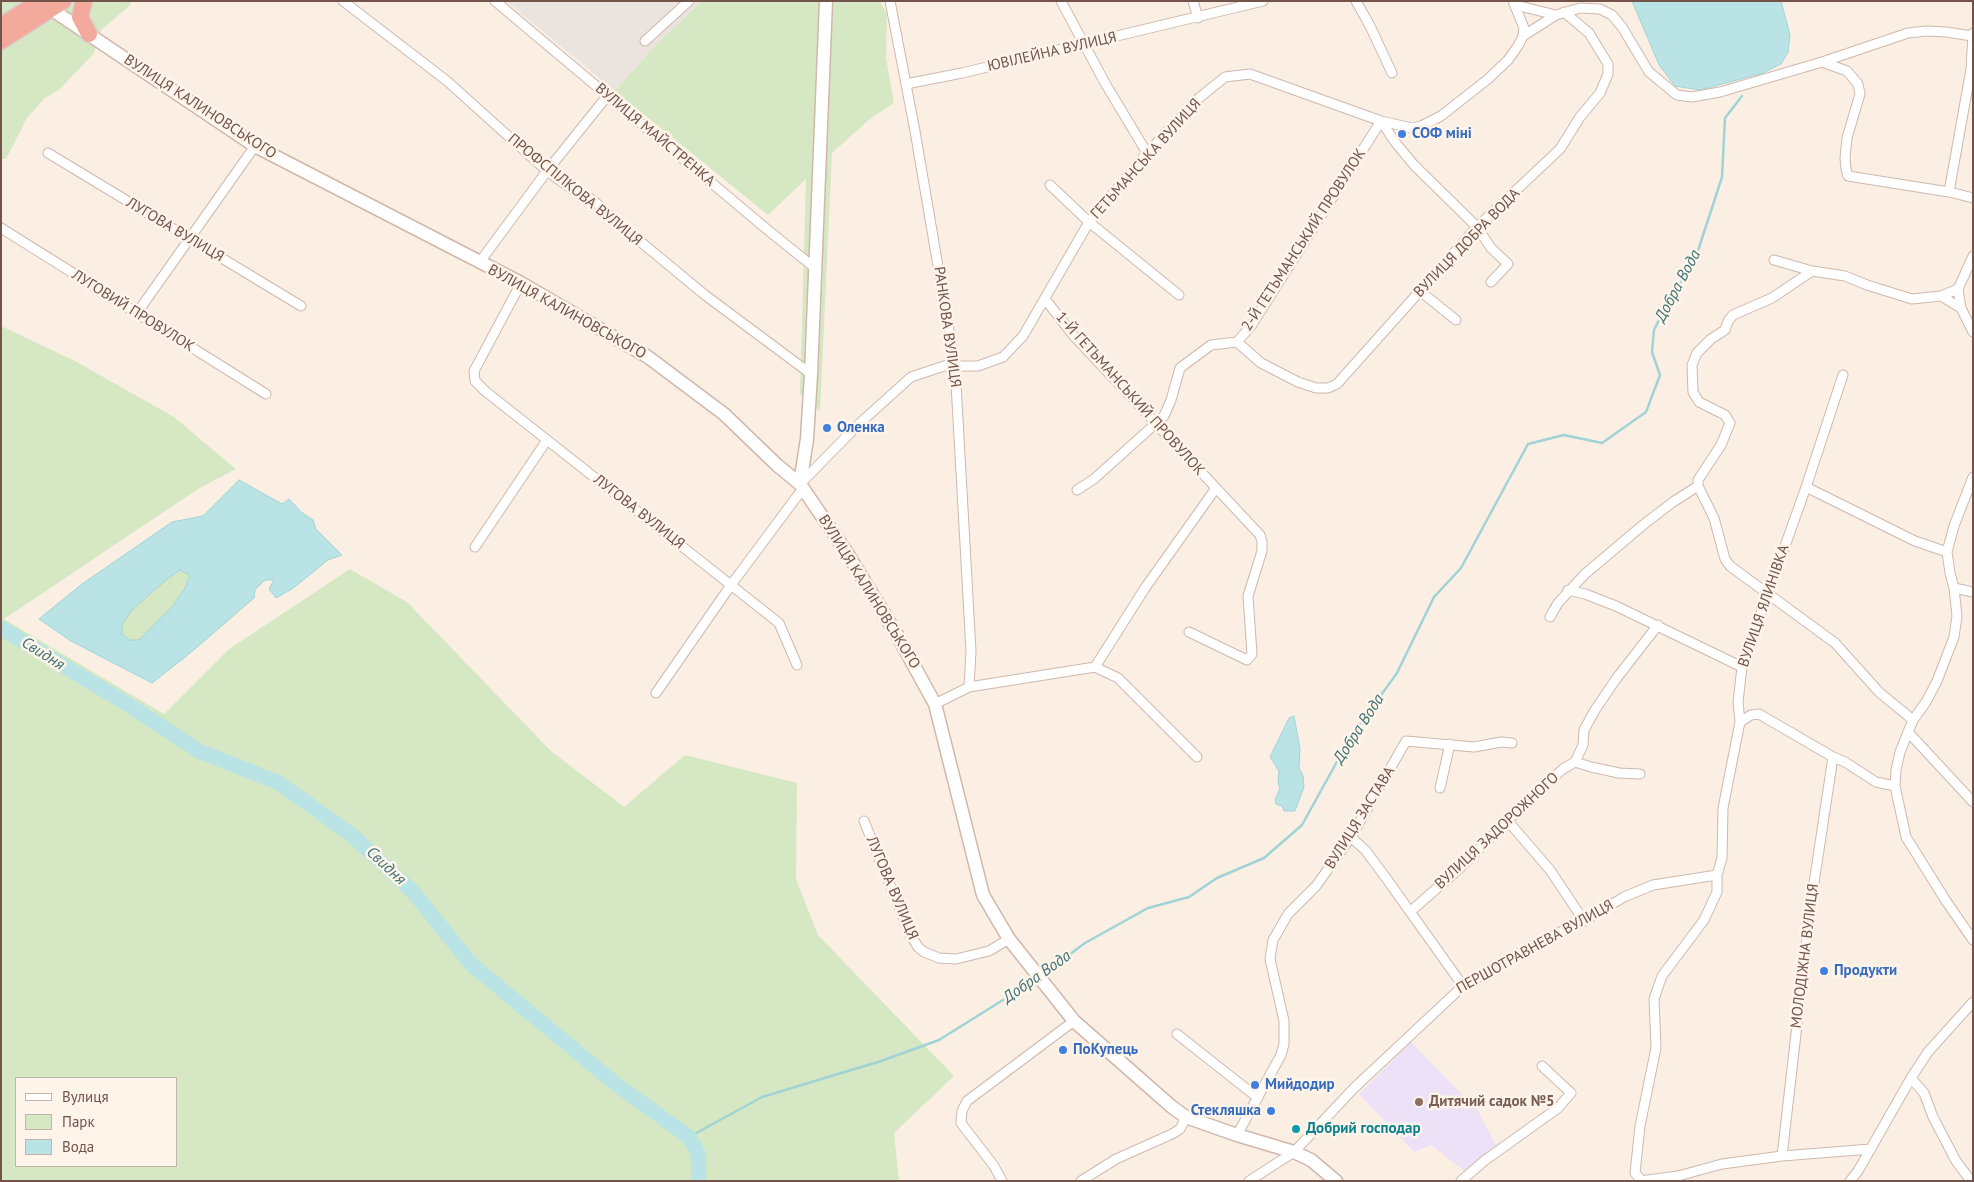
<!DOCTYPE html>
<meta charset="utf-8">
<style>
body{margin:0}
#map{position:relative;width:1974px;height:1182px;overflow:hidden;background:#fbefe4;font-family:"PT Sans",sans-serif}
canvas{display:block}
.frame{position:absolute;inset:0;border:2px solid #72544b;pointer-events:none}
.legend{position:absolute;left:15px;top:1077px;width:162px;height:90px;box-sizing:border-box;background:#fef4ea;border:1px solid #c6b4aa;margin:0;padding:6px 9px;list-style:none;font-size:15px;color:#72544b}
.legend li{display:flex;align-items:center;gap:10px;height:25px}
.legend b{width:25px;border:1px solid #c6b4aa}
</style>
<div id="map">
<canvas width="1974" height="1182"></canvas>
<div class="frame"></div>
<ul class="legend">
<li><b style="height:6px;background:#fff"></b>Вулиця</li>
<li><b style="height:14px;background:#d6e8c3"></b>Парк</li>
<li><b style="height:14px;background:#b9e3e4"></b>Вода</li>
</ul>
</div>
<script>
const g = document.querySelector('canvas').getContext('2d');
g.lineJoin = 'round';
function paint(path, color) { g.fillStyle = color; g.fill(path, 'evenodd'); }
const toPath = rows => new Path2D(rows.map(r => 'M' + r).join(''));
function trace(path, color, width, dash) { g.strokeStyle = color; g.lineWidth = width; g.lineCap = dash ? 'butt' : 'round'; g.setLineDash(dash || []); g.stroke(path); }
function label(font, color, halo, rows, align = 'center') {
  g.font = font + ' "PT Sans",sans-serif'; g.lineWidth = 5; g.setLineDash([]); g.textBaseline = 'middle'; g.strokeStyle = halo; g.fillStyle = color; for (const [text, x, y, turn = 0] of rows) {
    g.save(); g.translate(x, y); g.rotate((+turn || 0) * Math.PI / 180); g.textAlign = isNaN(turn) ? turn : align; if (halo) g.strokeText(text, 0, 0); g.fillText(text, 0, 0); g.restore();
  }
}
const industrial = toPath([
 [506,1,702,1,655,46,615,91]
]);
const education = toPath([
 [1411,1042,1478,1111,1497,1147,1467,1173,1431,1145,1414,1152,1359,1094]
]);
const green = toPath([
 [1,1,132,1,129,6,101,30,94,53,60,89,45,98,27,118,6,159,1,159],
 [702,1,880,1,887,15,886,58,894,103,871,118,832,153,820,411,800,394,806,179,768,215,615,91,655,46],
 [1,326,75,361,174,417,236,469,198,489,4,619,164,714,229,649,350,569,407,602,551,751,624,807,685,755,797,783,796,879,818,935,954,1076,894,1133,899,1181,1,1181],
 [16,1078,176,1078,176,1166,16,1166],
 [180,570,190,575,185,588,172,607,139,640,130,640,122,634,122,624,133,609,166,580]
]);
const water = toPath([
 [1632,1,1781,1,1790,35,1788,52,1781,64,1763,73,1700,90,1675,86,1659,65,1632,1],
 [239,480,282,504,289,499,301,512,313,520,316,529,342,555,328,560,292,589,276,598,269,589,274,580,265,580,255,590,254,598,189,654,152,683,71,641,39,619,82,584,172,522,203,516,239,480],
 [180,570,190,575,185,588,172,607,139,640,130,640,122,634,122,624,133,609,166,580,180,570],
 [1294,716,1300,749,1299,768,1303,776,1304,787,1295,811,1284,811,1282,806,1276,804,1275,800,1280,788,1278,783,1279,771,1270,757,1289,718,1294,716]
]);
const stream = toPath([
 [1042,975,1085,943,1148,908,1189,897,1217,878,1264,858,1302,825,1350,738,1397,673,1434,597,1461,568,1528,444,1564,435,1602,443,1646,412,1660,375,1652,352,1654,330,1671,296,1694,263,1722,177,1725,118,1742,96],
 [689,1137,762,1097,881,1061,939,1040,1035,980]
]);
const river = toPath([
 [1,628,127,704,199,751,279,783,353,836,413,892,471,964,617,1085,689,1137,698,1153,699,1181]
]);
const street = toPath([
 [343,1,447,81,547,171,576,192,593,200,630,233,705,295,811,374],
 [495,1,769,231,815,268],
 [890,1,915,131,955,366,971,651,969,687],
 [1061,1,1105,83,1147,153],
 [1193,1,1198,18],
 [1356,1,1370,26,1392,73],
 [1515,5,1556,15,1580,8,1600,9,1612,15,1622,27,1649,72,1677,95,1692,97,1720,92,1822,62,1908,33,1927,31,1946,32,1972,36],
 [1523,36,1556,15],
 [645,41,689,1],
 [1822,62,1847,71,1858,84,1860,94,1847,138,1845,158,1846,169,1848,176,1949,192,1973,198],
 [906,84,962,73,1263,1],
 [48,153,301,306],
 [1050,185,1089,222,1179,295],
 [1949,192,1971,69,1973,33],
 [1,228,266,394],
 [1973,256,1958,289,1961,308,1973,332],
 [1774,260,1812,271,1845,276,1867,285,1912,299,1941,296,1958,289],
 [479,263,547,171,608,95],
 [1812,271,1772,298,1733,315,1728,321,1725,330,1711,339,1697,353,1692,365,1693,392,1699,402,1725,415,1730,423,1721,445,1698,480,1698,486,1714,518,1725,559,1730,566,1835,643,1879,692,1913,720],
 [521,283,474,371,475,381,485,391,779,623,797,665],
 [1420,291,1456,320],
 [1941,296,1961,308],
 [1045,299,1073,335,1260,535,1262,542,1262,551,1248,596,1252,654,1247,660,1189,632],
 [137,313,255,146],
 [1237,342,1261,363,1298,382,1316,388,1328,388,1337,384,1477,227,1560,149,1580,117,1600,93,1608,74,1608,64,1589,33,1564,12],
 [1973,477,1954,526,1947,552,1950,573,1954,588,1957,616,1954,637,1937,681,1926,702,1913,720,1900,752,1896,770,1895,786,1906,837,1946,901,1973,940],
 [800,484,860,423,911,377,944,366,978,366,1003,357,1023,336,1089,222,1147,153,1199,98,1225,77,1250,74,1381,121,1412,128,1421,126,1441,116,1488,79,1508,60,1518,46,1523,36,1524,28,1513,1],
 [1806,487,1915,541,1947,552],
 [1077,490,1094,479,1164,416,1171,400,1180,368,1211,345,1237,342,1251,326,1381,121,1395,142,1414,165,1477,227,1491,248,1508,264,1491,282],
 [475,547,547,440],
 [1954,588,1973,592],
 [1568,590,1585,594,1616,606,1742,667],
 [1550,617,1558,603,1585,574,1643,525,1673,502,1698,486],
 [1095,667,1145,588,1216,488],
 [656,693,731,585,798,495,804,489],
 [935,704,969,687,1095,667,1118,678,1197,757],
 [1740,722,1751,715,1759,714,1833,757,1845,762,1876,782,1895,786],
 [1909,733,1973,802],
 [1575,762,1591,767,1619,773,1640,774],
 [1440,788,1450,744],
 [1507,820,1550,870,1584,921],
 [864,821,910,934,918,947,924,952,939,958,956,959,989,951,1009,939],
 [1351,837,1366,851,1386,878,1463,986],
 [1411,911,1460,868,1529,799,1563,769,1575,762,1583,745,1584,730,1595,710,1616,679,1658,625],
 [1177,1034,1258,1098],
 [1911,1078,1924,1093,1933,1117,1956,1161,1971,1181],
 [1237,1135,1281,1055,1284,1044,1284,1021,1270,959,1273,940,1288,914,1316,886,1351,837,1406,741,1474,747,1501,742,1512,743],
 [1782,1156,1811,903,1833,757],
 [1002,1181,994,1166,961,1123,962,1111,967,1101,1074,1021],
 [1081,1181,1116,1159,1172,1134,1180,1129,1186,1117],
 [1249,1181,1294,1152,1354,1088,1463,986,1537,943,1584,921,1624,897,1653,885,1717,875],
 [1461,1181,1484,1161,1558,1108,1571,1093,1542,1066],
 [1640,1181,1678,1176,1722,1164,1782,1156,1871,1149],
 [1642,1181,1635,1173,1640,1126,1656,1048,1654,999,1662,976,1704,920,1717,892,1717,875,1722,858,1723,808,1740,722,1738,702,1742,667,1806,487,1843,375],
 [1850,1181,1858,1171,1911,1078,1928,1052,1973,1002]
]);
const secondary = toPath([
 [51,9,255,146,521,283,648,357,724,414,777,465,800,484,847,553,897,635,935,704,983,895,1009,939,1074,1021,1172,1107,1186,1117,1237,1135,1294,1152,1311,1160,1336,1181],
 [800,484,807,439,811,374,826,1]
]);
const highway = toPath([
 [84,1,80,17,89,34],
 [1,26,40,1],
 [1,41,63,1]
]);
const markers = [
 [1402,134,5,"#3f7fe0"],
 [827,428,5,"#3f7fe0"],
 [1824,971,5,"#3f7fe0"],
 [1063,1050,5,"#3f7fe0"],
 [1255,1085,5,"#3f7fe0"],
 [1419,1102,5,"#8d6e63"],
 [1271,1111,5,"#3f7fe0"],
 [1296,1129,5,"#0f9aa8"]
];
const streetNames = [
 ["ЮВІЛЕЙНА ВУЛИЦЯ",1052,52,-13],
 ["ВУЛИЦЯ КАЛИНОВСЬКОГО",200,107,33],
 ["ВУЛИЦЯ МАЙСТРЕНКА",655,135,40],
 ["ГЕТЬМАНСЬКА ВУЛИЦЯ",1146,159,-48],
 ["ПРОФСПІЛКОВА ВУЛИЦЯ",575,190,39],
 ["ЛУГОВА ВУЛИЦЯ",175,230,31],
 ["2-Й ГЕТЬМАНСЬКИЙ ПРОВУЛОК",1304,240,-57],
 ["ВУЛИЦЯ ДОБРА ВОДА",1467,243,-46],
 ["ЛУГОВИЙ ПРОВУЛОК",133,311,32],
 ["ВУЛИЦЯ КАЛИНОВСЬКОГО",567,312,29],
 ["РАНКОВА ВУЛИЦЯ",947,327,82],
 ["1-Й ГЕТЬМАНСЬКИЙ ПРОВУЛОК",1130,394,48],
 ["ЛУГОВА ВУЛИЦЯ",639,512,38],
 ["ВУЛИЦЯ КАЛИНОВСЬКОГО",869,592,58],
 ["ВУЛИЦЯ ЯЛИНІВКА",1764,606,-71],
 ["ВУЛИЦЯ ЗАСТАВА",1360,818,-58],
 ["ВУЛИЦЯ ЗАДОРОЖНОГО",1497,831,-43],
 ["ЛУГОВА ВУЛИЦЯ",892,888,67],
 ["ПЕРШОТРАВНЕВА ВУЛИЦЯ",1535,947,-29],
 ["МОЛОДІЖНА ВУЛИЦЯ",1805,956,-83]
];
const shopNames = [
 ["СОФ міні",1412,134],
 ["Оленка",837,428],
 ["Продукти",1834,971],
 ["ПоКупець",1073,1050],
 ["Мийдодир",1265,1085],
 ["Стекляшка",1261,1111,"right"]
];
const educationNames = [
 ["Дитячий садок №5",1429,1102]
];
const cultureNames = [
 ["Добрий господар",1306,1129]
];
const waterNames = [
 ["Добра Вода",1678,286,-62],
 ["Свидня",43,654,32],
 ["Добра Вода",1359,729,-57],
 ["Свидня",386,866,43],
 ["Добра Вода",1037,977,-35]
];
paint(industrial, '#ebe3de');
paint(education, '#ece1f7');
paint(green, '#d6e8c3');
paint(water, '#b9e3e4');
trace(water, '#a0d3d5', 1);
trace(stream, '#a0d3d5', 2.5);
trace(river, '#b9e3e4', 15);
trace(street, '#ceb8ae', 11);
trace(secondary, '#d1b7ab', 15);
trace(highway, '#d8cfcd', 19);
trace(street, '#fff', 9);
trace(secondary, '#fff', 12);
trace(highway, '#f3aa9d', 16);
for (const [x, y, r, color] of markers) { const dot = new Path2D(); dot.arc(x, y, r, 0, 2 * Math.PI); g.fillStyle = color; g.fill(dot); trace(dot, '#fef4ea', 2); }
label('15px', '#72544b', '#fef4ea', streetNames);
label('bold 15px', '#366cbe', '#fef4ea', shopNames, 'left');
label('bold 15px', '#785e54', '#fef4ea', educationNames, 'left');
label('bold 15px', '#0d838f', '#fef4ea', cultureNames, 'left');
label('italic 16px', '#407577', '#fef4ea', waterNames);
</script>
